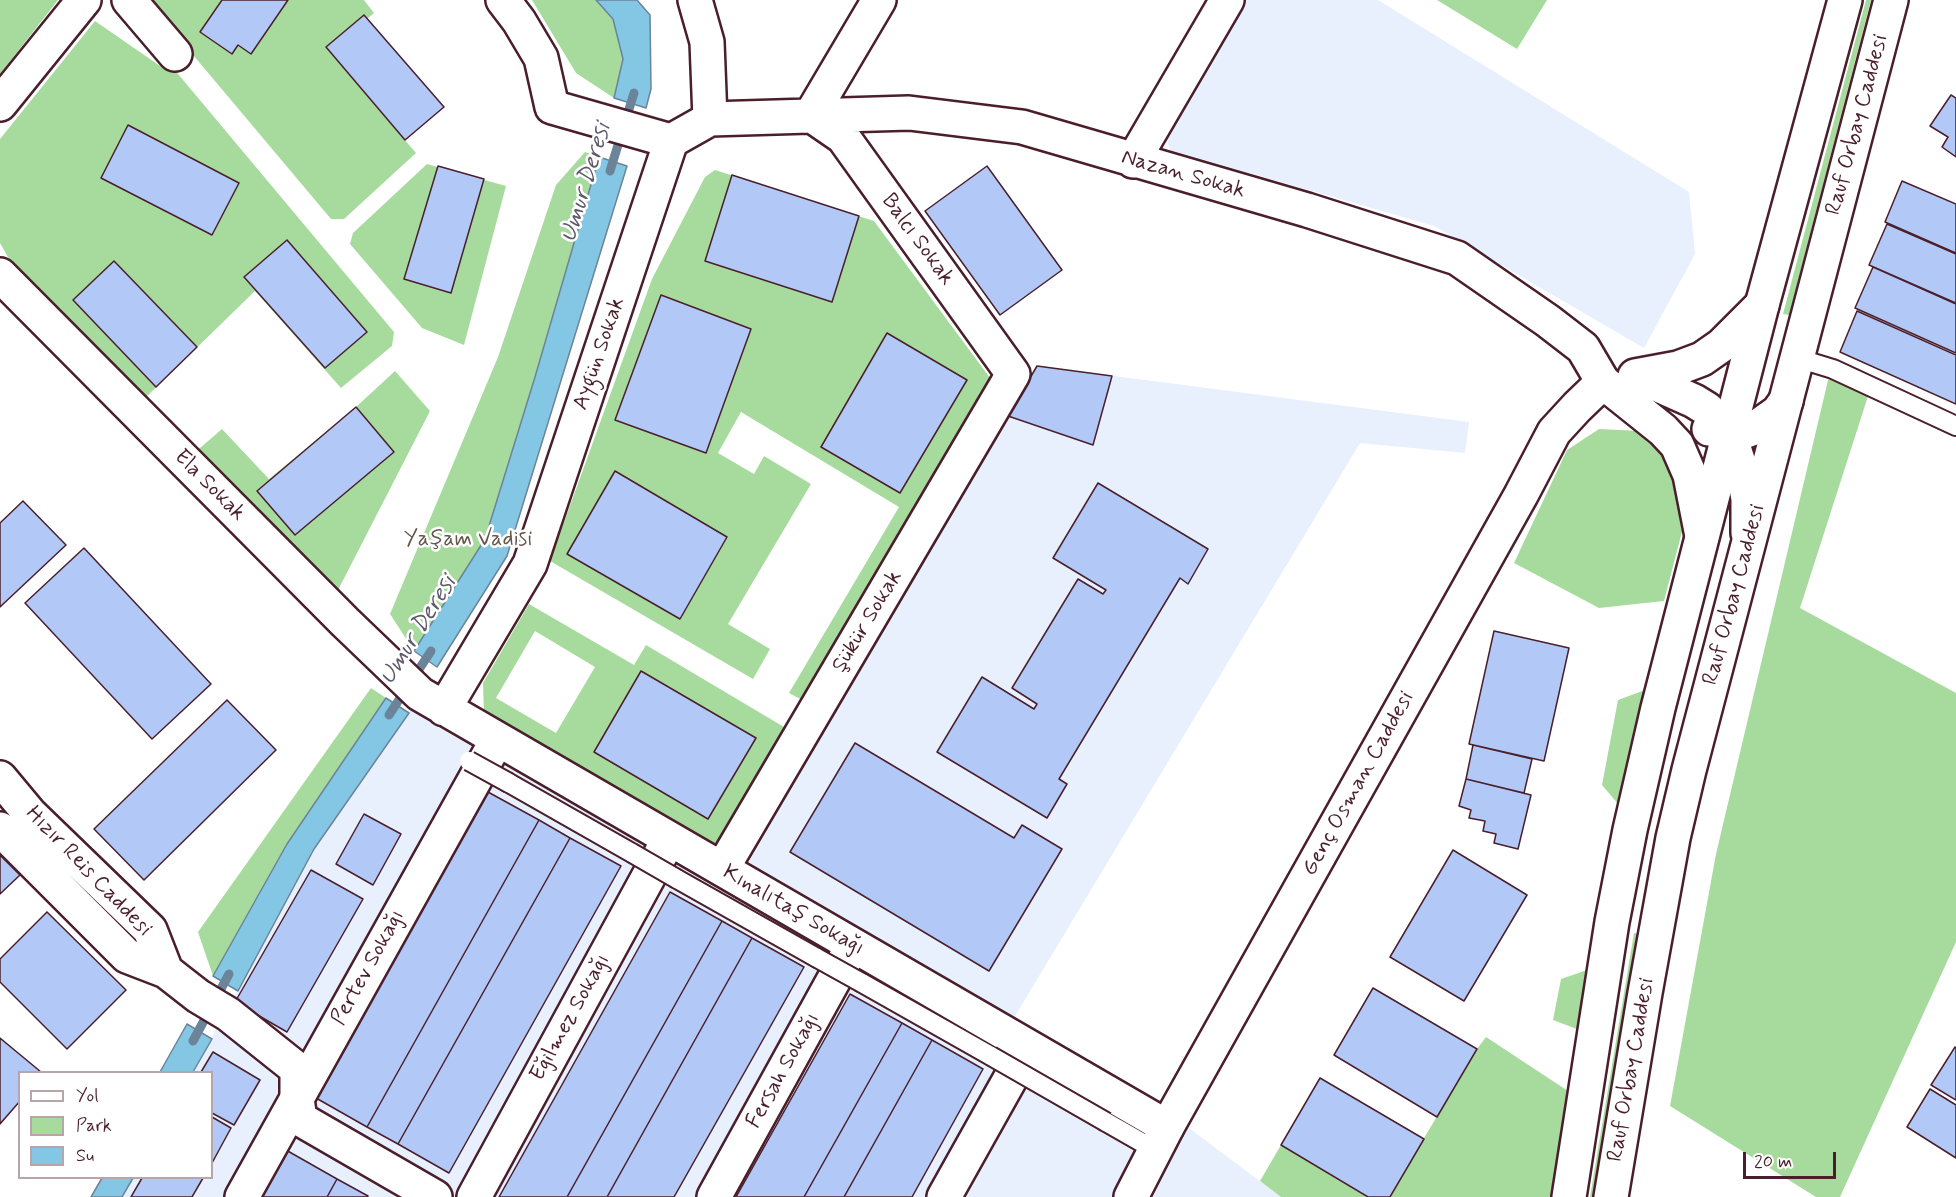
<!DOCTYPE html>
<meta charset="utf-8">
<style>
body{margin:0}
#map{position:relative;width:1956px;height:1197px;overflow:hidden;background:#fff;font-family:Mynerve,sans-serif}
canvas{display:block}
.legend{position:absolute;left:18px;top:1071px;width:195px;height:108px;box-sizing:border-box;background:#fff;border:2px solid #b7a5aa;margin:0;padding:8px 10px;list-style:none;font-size:18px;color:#4a1f2b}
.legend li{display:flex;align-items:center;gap:12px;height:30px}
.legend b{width:30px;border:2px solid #b7a5aa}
.scale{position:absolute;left:1743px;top:1152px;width:93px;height:27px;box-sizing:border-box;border:3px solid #4a1f2b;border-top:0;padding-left:8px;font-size:18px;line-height:21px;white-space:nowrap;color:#4a1f2b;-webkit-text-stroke:4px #fff;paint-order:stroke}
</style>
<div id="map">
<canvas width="1956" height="1197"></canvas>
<ul class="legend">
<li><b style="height:8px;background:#fff"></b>Yol</li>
<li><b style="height:16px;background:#a7db9d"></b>Park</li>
<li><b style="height:16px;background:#83c7e4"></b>Su</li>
</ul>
<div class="scale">20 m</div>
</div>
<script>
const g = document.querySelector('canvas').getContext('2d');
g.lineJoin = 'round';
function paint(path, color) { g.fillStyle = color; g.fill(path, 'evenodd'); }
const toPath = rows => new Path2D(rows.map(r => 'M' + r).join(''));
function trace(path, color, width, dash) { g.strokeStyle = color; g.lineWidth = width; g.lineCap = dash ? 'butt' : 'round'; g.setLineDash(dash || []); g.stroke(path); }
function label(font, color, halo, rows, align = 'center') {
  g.font = font + ' Mynerve,sans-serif'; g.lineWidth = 5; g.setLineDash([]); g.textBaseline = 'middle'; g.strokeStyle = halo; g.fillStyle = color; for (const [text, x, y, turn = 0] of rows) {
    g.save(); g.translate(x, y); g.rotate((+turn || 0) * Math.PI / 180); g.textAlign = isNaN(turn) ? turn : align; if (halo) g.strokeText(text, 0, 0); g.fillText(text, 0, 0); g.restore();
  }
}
const built = toPath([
 [1245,0,1378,0,1689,192,1695,254,1644,348,1434,226,1170,150,1164,128],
 [1037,366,1469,422,1465,453,1360,443,1012,1021,1162,1108,1281,1197,122,1197,133,1178,212,1178,212,1072,193,1072,314,849,427,684,746,867]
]);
const green = toPath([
 [0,0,58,0,0,74],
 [150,0,364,0,374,13,329,51,416,153,344,219,331,219,183,43],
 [532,0,636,0,650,15,646,108,614,98,576,73],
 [1437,0,1547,0,1517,49],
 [1866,0,1871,0,1789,315,1783,314],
 [95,21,163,68,168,62,394,332,392,346,341,388,255,291,142,401,12,264,0,243,0,139],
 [585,152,627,166,507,556,437,667,414,651,390,614,498,357,556,185],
 [427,164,506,186,464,345,422,328,350,244,353,233],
 [715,170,874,221,993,382,804,701,789,693,899,507,741,412,718,453,754,474,764,456,811,484,728,624,770,649,753,679,550,561,652,279,705,177],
 [395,371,430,411,336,594,193,454,222,429,269,479,356,407],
 [1829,376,1869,393,1800,608,1956,693,1956,942,1840,1197,1816,1197,1670,1106,1716,854],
 [1599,429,1639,431,1665,454,1685,520,1664,601,1599,608,1514,563,1567,450],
 [529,604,634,665,646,645,784,727,716,850,484,716,483,683],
 [535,631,595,667,556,733,496,698],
 [371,688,386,698,287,844,213,976,198,932],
 [1645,690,1619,805,1602,785,1618,700],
 [1634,933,1639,934,1594,1197,1590,1197],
 [1590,969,1582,1031,1553,1020,1561,979],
 [1486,1037,1568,1091,1557,1197,1389,1197,1477,1049],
 [1281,1145,1368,1197,1281,1197,1260,1181]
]);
const water = toPath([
 [596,0,637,0,650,15,651,89,646,108,614,98,623,59,613,19,596,0],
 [599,157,627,166,507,556,437,667,414,651,485,539,535,377,599,157],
 [386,698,409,713,314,849,238,991,213,976,287,844,386,698],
 [187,1024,212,1039,193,1072,160,1072,187,1024],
 [102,1178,133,1178,122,1197,91,1197,102,1178]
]);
const stream = toPath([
 [610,171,634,93],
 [389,715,431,651],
 [193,1041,229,974]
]);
const building = toPath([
 [222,0,288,0,251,54,238,45,232,54,200,32,222,0],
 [364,15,444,107,405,140,326,47,364,15],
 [1951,95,1956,98,1956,157,1942,147,1948,137,1930,126,1951,95],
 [128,125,239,183,212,235,101,178,128,125],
 [438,166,484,179,451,293,404,279,438,166],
 [987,166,1062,270,1000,315,925,211,987,166],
 [732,175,859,216,832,302,705,261,732,175],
 [1902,181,1956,204,1956,253,1885,222,1902,181],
 [1887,224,1956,254,1956,303,1869,265,1887,224],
 [287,240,367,332,325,368,244,277,287,240],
 [114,261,197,347,156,387,73,300,114,261],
 [1873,267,1956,304,1956,353,1855,308,1873,267],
 [661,295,751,329,706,453,615,420,661,295],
 [1857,311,1956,355,1956,404,1840,352,1857,311],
 [887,333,967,380,900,493,821,447,887,333],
 [1037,366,1112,376,1093,445,1008,416,1037,366],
 [356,407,394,452,295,535,257,491,356,407],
 [615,471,727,537,680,619,567,554,615,471],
 [1098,483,1208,549,1188,584,1180,578,1059,779,1067,784,1047,818,937,752,982,677,1034,709,1037,704,1012,688,1078,579,1103,594,1106,590,1053,558,1098,483],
 [23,501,66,545,0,607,0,523,23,501],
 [84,548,211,684,152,739,25,603,84,548],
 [1494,631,1569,648,1544,761,1469,744,1494,631],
 [641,671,756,738,708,819,594,752,641,671],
 [227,700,276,750,144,880,94,829,227,700],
 [855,743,1014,838,1022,825,1062,849,989,971,790,852,855,743],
 [1473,745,1532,759,1524,793,1466,779,1473,745],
 [1466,779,1531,795,1518,849,1494,843,1496,834,1483,831,1485,821,1469,818,1471,810,1459,806,1466,779],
 [488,792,539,820,367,1127,316,1098,488,792],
 [364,814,401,834,373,885,336,864,364,814],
 [539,820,570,838,398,1144,367,1127,539,820],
 [570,838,621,866,449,1173,398,1144,570,838],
 [1453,850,1527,895,1464,1001,1390,957,1453,850],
 [0,855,20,875,0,894,0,855],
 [311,870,363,899,287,1032,235,1002,311,870],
 [670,892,722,921,567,1197,499,1197,670,892],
 [47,912,126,990,67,1049,0,982,0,959,47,912],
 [722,921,752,938,607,1197,567,1197,722,921],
 [752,938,804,967,674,1197,607,1197,752,938],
 [1373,988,1477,1049,1437,1117,1334,1055,1373,988],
 [850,994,902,1023,804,1197,736,1197,850,994],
 [902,1023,932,1040,844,1197,804,1197,902,1023],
 [0,1038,41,1072,20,1072,20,1101,0,1124,0,1038],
 [932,1040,983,1069,912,1197,844,1197,932,1040],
 [1955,1047,1956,1048,1956,1100,1931,1085,1955,1047],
 [213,1052,260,1080,234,1125,212,1113,212,1072,201,1072,213,1052],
 [1320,1078,1424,1139,1390,1197,1368,1197,1281,1145,1320,1078],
 [1930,1089,1956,1105,1956,1158,1907,1127,1930,1089],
 [212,1117,231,1128,212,1163,212,1117],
 [286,1150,337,1179,327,1197,260,1197,286,1150],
 [142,1178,203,1178,192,1197,131,1197,142,1178],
 [337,1179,368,1196,367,1197,327,1197,337,1179]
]);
const lane = toPath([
 [1797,358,1833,369,1956,426],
 [509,783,632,853],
 [677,879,817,958],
 [862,983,991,1056],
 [1106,1122,1155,1150]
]);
const street = toPath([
 [129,0,175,54],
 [503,0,519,21,541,58,552,107,671,141],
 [0,104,84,0],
 [710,119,909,113,1022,127,1307,210,1457,258,1548,321,1583,348,1603,382],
 [1133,161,1227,0],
 [0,275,345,622,420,694,1167,1127],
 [444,709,530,564,671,141,710,119,707,42,695,0],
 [722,869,1013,374,843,137,811,115,879,0],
 [242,1197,497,740],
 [474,1197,669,839],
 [714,1197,853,945],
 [944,1197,1028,1047]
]);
const secondary = toPath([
 [1635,376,1678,368,1702,359,1722,345,1762,305],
 [1638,376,1694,401,1707,409,1729,432,1745,482,1748,499,1748,533],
 [1603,382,1663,430,1677,445,1690,475,1702,536],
 [1709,429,1729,432,1746,431,1757,427,1778,412,1786,401],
 [0,778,30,814,150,930,166,971],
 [0,829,127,956,166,971,198,996,228,1014,297,1069,297,1099,300,1119,435,1197],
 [1131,1197,1167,1127,1521,495,1554,432,1577,407,1603,382]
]);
const primary = toPath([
 [1569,1197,1612,922,1630,830,1658,708,1762,305,1845,0],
 [1611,1197,1645,993,1673,838,1689,770,1891,0]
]);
const laneBridge = toPath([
 [469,761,509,783],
 [632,853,677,879],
 [817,958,862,983],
 [991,1056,1106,1122]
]);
const streetNames = [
 ["Rauf Orbay Caddesi",1858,125,-75],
 ["Nazan Sokak",1183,175,16],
 ["Balcı Sokak",917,240,54],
 ["Aygün Sokak",600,354,-71],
 ["Ela Sokak",209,486,45],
 ["Rauf Orbay Caddesi",1735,595,-75],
 ["Şükür Sokak",868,622,-59],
 ["Genç Osman Caddesi",1359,784,-61],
 ["Hızır Reis Caddesi",88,872,46],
 ["Kınalıtaş Sokağı",793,911,30],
 ["Pertev Sokağı",369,968,-61],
 ["Eğilmez Sokağı",571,1018,-61],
 ["Rauf Orbay Caddesi",1632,1070,-80],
 ["Fersah Sokağı",784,1071,-61]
];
const parkNames = [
 ["Yaşam Vadisi",468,540]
];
const waterNames = [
 ["Umur Deresi",587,183,-73],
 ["Umur Deresi",419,631,-58]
];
paint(built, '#e8effd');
paint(green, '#a7db9d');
paint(water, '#83c7e4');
trace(water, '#6c849a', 1.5);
trace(stream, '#6c849a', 9);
paint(building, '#b2c9f7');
trace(building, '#4a1f2b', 1.5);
trace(lane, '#4a1f2b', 22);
trace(street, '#4a1f2b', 38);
trace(secondary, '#4a1f2b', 38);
trace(primary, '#4a1f2b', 38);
trace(lane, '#fff', 18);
trace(street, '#fff', 33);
trace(secondary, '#fff', 33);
trace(primary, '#fff', 33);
trace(laneBridge, '#4a1f2b', 22, []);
trace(laneBridge, '#fff', 18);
label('22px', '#4a1f2b', '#fff', streetNames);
label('22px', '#66574d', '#fff', parkNames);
label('italic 24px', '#5e5a6c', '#fff', waterNames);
</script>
